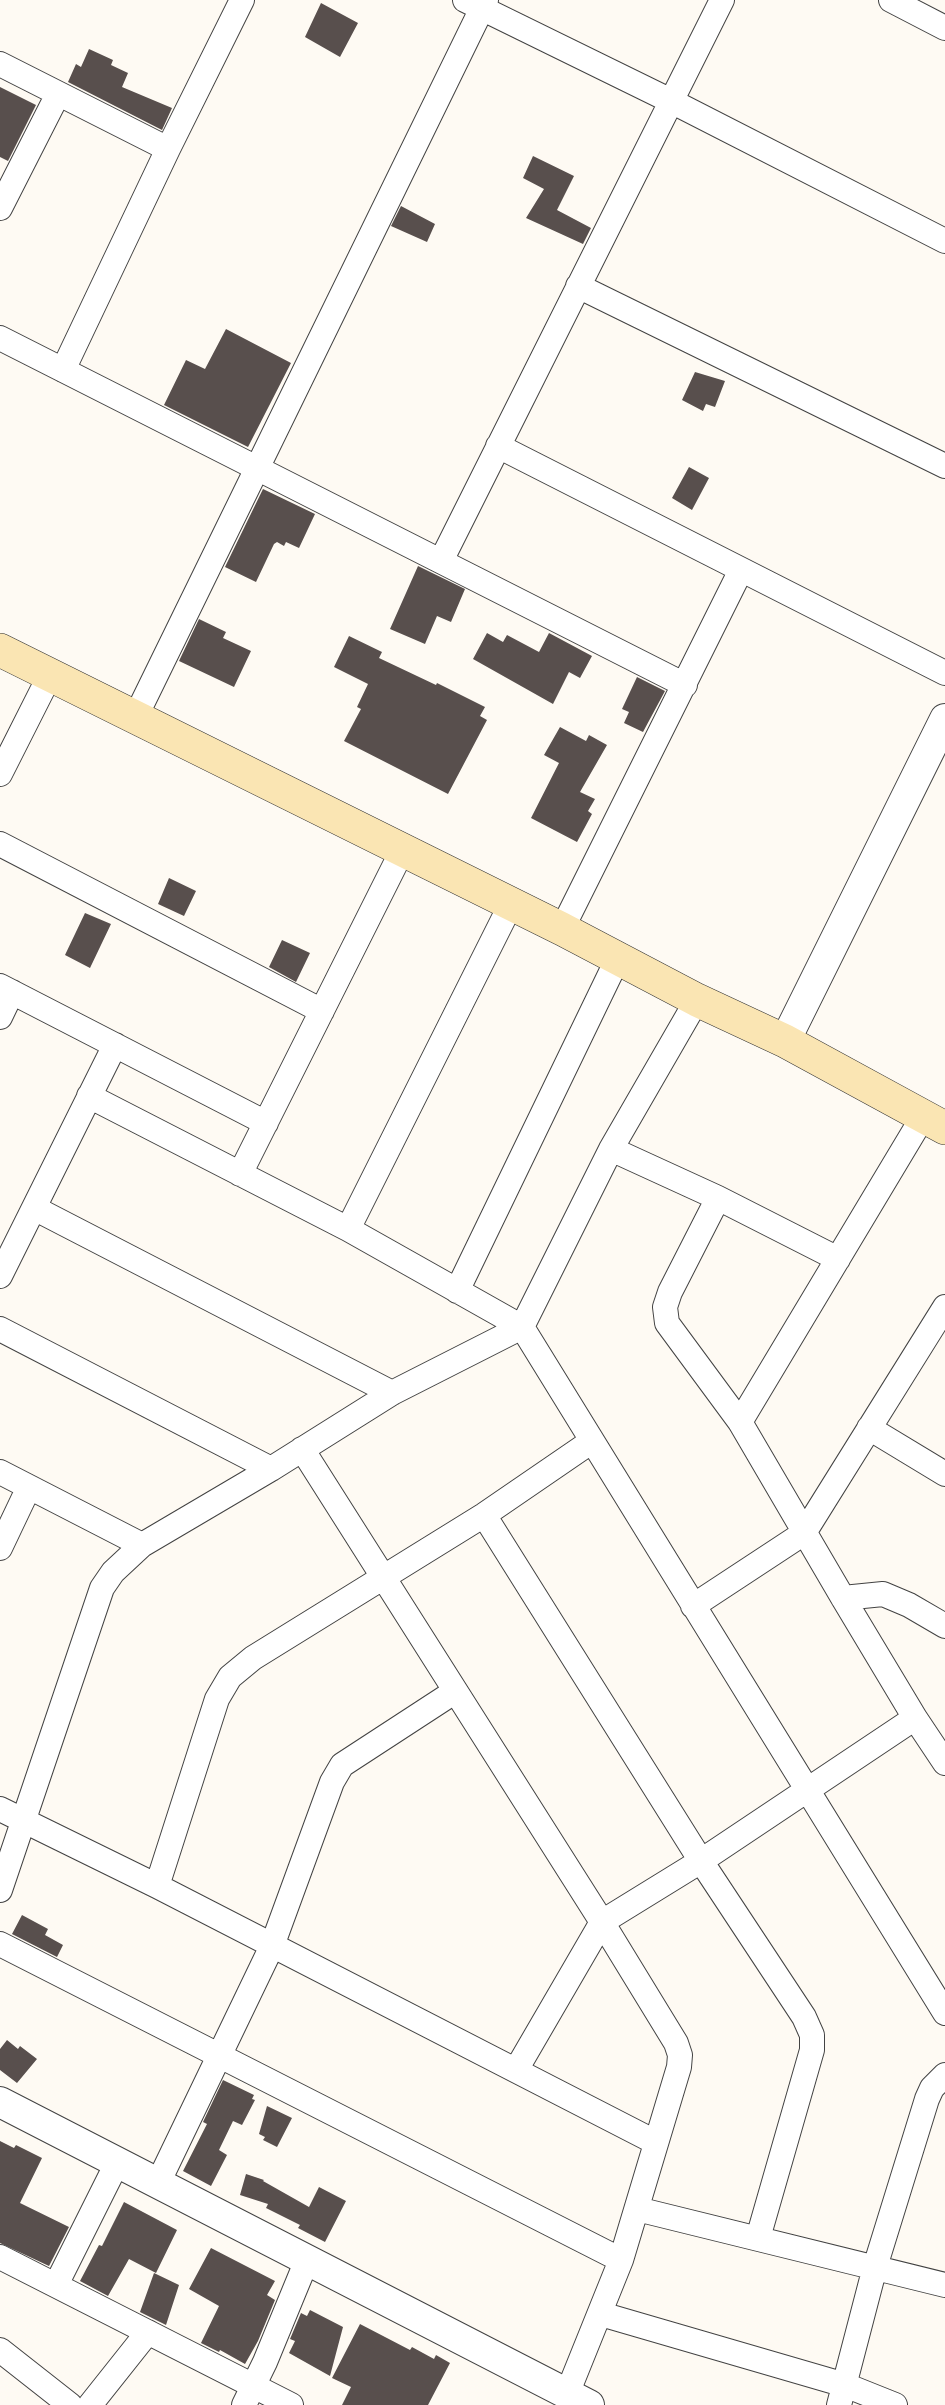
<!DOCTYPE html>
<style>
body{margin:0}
canvas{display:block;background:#fefaf3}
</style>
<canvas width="945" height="2405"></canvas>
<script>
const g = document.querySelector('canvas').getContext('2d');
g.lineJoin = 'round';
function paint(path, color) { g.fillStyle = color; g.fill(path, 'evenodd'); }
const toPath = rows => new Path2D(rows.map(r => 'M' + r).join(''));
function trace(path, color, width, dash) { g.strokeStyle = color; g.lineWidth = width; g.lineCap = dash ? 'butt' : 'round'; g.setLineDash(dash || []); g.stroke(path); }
const building = toPath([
 [321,3,358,23,340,57,305,37],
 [89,49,113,60,111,65,128,73,122,87,172,108,162,130,68,82,76,64,81,67],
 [0,87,36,105,8,161,0,157],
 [533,156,574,176,557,210,591,228,583,244,526,218,544,189,523,178],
 [401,206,435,224,427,242,391,226],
 [226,329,291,363,248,447,164,405,186,360,205,369],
 [695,372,725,381,715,407,706,404,703,411,682,400],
 [689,467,709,478,692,510,672,498],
 [263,489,315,514,299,548,286,542,284,546,277,542,274,544,256,582,225,567],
 [418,566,465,589,451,622,437,616,425,644,390,629],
 [199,619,226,632,223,638,251,651,234,687,179,661],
 [487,633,503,642,507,635,539,652,549,633,592,656,580,678,569,672,553,704,473,659],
 [349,636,382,652,379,658,436,685,437,683,485,707,480,716,487,720,448,794,344,741,361,709,357,707,368,684,334,667],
 [637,677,665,691,643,732,624,723,629,712,622,709],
 [560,727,586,741,589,735,607,745,580,792,595,799,588,811,592,814,577,842,531,818,559,763,544,755],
 [169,878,196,891,184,916,158,904],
 [85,913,111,924,90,968,65,955],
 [282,940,310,953,296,982,269,967],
 [22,1915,48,1929,45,1935,63,1945,57,1957,12,1934],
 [7,2040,18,2049,20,2046,37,2059,17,2083,0,2070,0,2049],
 [223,2080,254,2095,252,2099,255,2100,242,2125,233,2121,219,2150,227,2155,211,2186,183,2171,207,2124,203,2122],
 [267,2106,292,2118,277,2147,263,2140,265,2137,259,2134],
 [0,2141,14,2148,16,2145,42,2158,20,2203,69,2227,49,2266,0,2243],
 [246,2174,264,2180,263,2181,309,2207,319,2187,346,2201,325,2242,298,2228,300,2225,266,2208,268,2204,240,2195],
 [124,2202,177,2230,156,2273,129,2259,108,2296,80,2281,99,2245,102,2246],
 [211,2248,275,2281,267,2295,275,2300,258,2341,245,2364,220,2350,219,2352,201,2343,219,2306,189,2289],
 [154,2273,179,2285,166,2325,140,2312],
 [310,2310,343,2327,330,2376,289,2353,295,2341,290,2339,301,2313,307,2316],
 [360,2324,410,2350,412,2347,434,2359,436,2355,450,2363,428,2405,342,2405,351,2387,332,2378]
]);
const minor = toPath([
 [465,0,671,101,945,241],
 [891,0,945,28],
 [0,64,168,149],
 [0,208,58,94],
 [578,286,945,466],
 [0,338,685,685],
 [63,370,168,149,242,0],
 [498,446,945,673],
 [441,561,722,0],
 [136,716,486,0],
 [0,774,50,675],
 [0,844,322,1011],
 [562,929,741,570],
 [0,986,266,1123],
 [0,1017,12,992],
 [89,1096,348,1229,522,1327,945,2013],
 [611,1149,718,1198,838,1259],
 [240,1174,403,849],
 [718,1198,670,1292,665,1307,667,1323,740,1422,843,1598,915,1718,945,1763],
 [34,1208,392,1393],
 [348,1229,511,904],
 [0,1276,115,1045],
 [457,1291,618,958],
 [0,1329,271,1469],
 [740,1422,924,1115],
 [869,1428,945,1474],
 [302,1449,602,1922,676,2043,680,2055,679,2067,621,2260,567,2394],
 [0,1472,142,1545],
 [484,1515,701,1861,804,2017,812,2035,812,2050,758,2238],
 [0,1548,29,1487],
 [843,1598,883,1594,909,1605,945,1626],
 [693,1606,804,1533,945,1307],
 [0,1809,157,1886,655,2142],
 [157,1886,217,1699,230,1677,253,1658,484,1515,592,1441],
 [0,1890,102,1588,113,1572,142,1545,271,1469,392,1393,522,1327,611,1149,697,1000],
 [0,1944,621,2260],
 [516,2070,602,1922,701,1861,915,1718],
 [158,2183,272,1946,332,1782,342,1765,454,1692],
 [637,2209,945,2285],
 [0,2257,291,2405],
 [56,2285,117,2163],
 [601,2314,845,2385,895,2405],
 [0,2350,70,2405],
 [90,2405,148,2332],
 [244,2405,265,2362,307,2260],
 [839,2405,875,2267,927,2099,932,2088,945,2075]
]);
const tertiary = toPath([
 [785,1041,945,719],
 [0,2102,589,2405]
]);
const secondary = toPath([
 [0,650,562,929,697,1000,785,1041,945,1128]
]);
paint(building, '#584f4d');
trace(minor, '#434343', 26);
trace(tertiary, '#434343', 32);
trace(secondary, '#323232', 34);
trace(minor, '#fff', 24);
trace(tertiary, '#fff', 30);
trace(secondary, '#fae5b3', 33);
</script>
